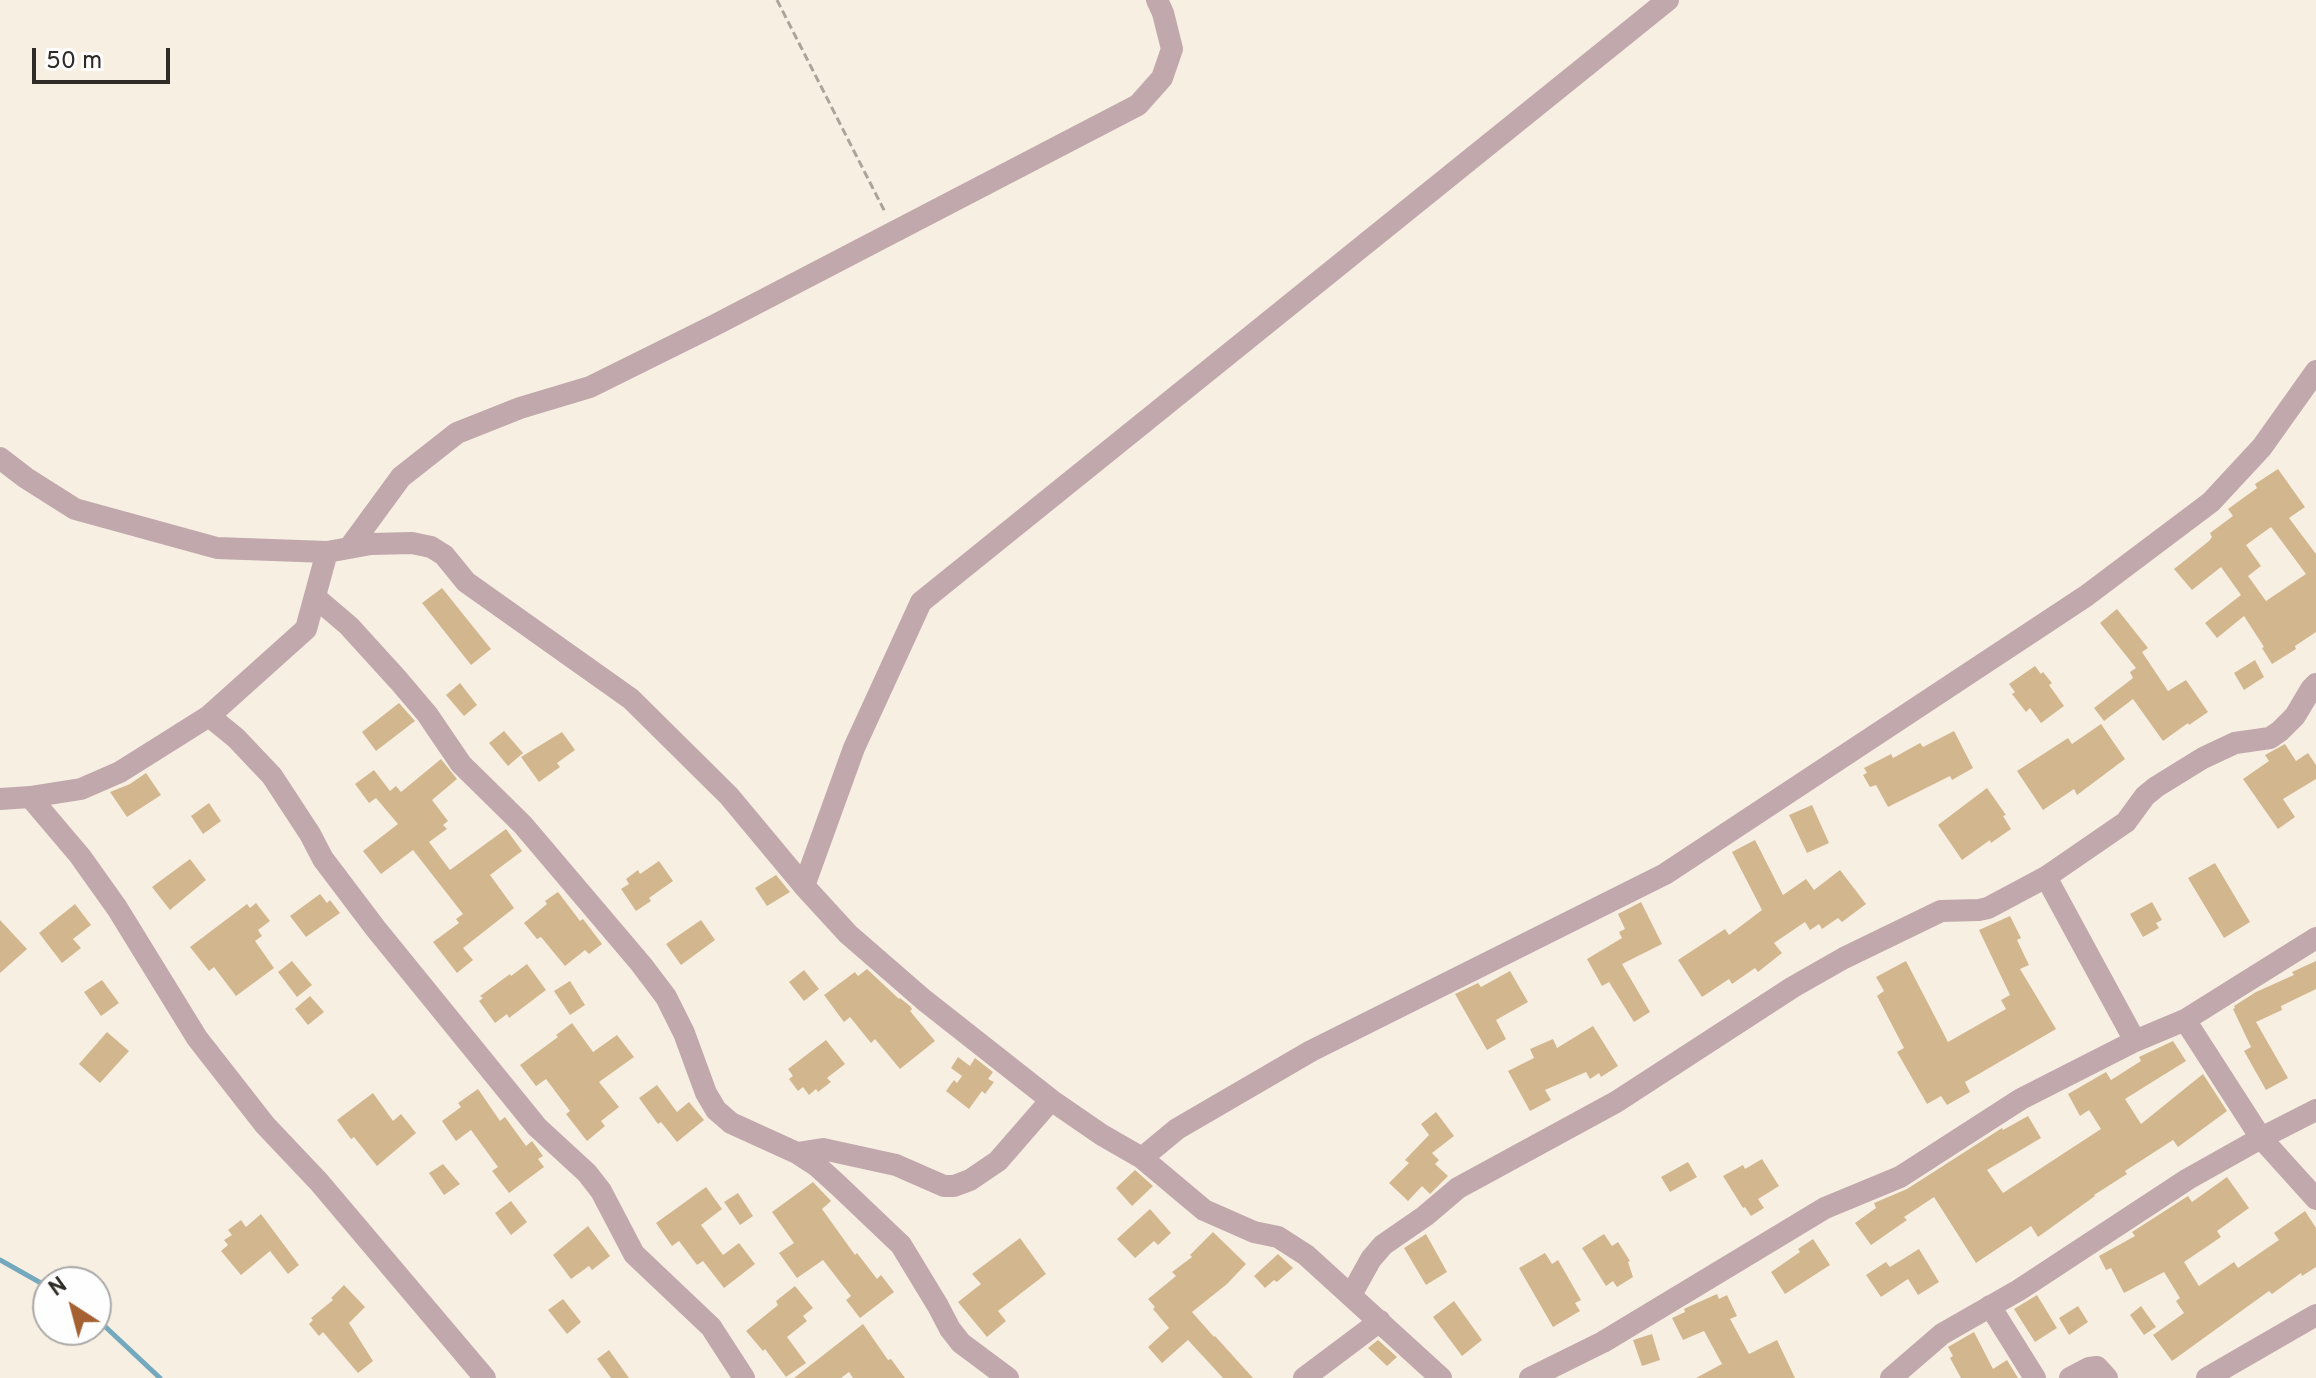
<!DOCTYPE html>
<style>
body{margin:0}
#map{position:relative;width:2316px;height:1378px;overflow:hidden;background:#f8efe3;font-family:Overpass,sans-serif}
canvas{display:block}
.north{position:absolute;left:32px;top:1266px;width:80px;height:80px;box-sizing:border-box;background:#fefefe;border:2px solid #abaaa8;border-radius:50%;rotate:324deg;font-size:22px;font-weight:700;line-height:32px;text-align:center;color:#2f2c27}
.north::after{content:'';display:block;margin:auto;width:28px;height:36px;background:#a56132;clip-path:polygon(50% 0,100% 100%,50% 72%,0 100%)}
.scale{position:absolute;left:32px;top:48px;width:138px;height:36px;box-sizing:border-box;border:4px solid #2f2c27;border-top:0;padding-left:10px;font-size:24px;line-height:28px;white-space:nowrap;color:#2f2c27;-webkit-text-stroke:6px #fefefe;paint-order:stroke}
</style>
<div id="map">
<canvas width="2316" height="1378"></canvas>
<div class="north">N</div>
<div class="scale">50 m</div>
</div>
<script>
const g = document.querySelector('canvas').getContext('2d');
g.lineJoin = 'round';
const toPath = rows => new Path2D(rows.map(r => 'M' + r).join(''));
function trace(path, color, width, dash) { g.strokeStyle = color; g.lineWidth = width; g.lineCap = dash ? 'butt' : 'round'; g.setLineDash(dash || []); g.stroke(path); }
function paint(path, color) { g.fillStyle = color; g.fill(path, 'evenodd'); }
const stream = toPath([
 [0,1260,48,1287],
 [96,1318,160,1378]
]);
const building = toPath([
 [2278,469,2305,507,2289,518,2316,554,2316,632,2295,646,2296,649,2272,664,2262,648,2264,647,2244,616,2217,638,2205,623,2241,595,2221,567,2192,590,2174,569,2209,541,2212,537,2210,533,2233,516,2228,509,2257,488,2255,484],
 [2271,527,2306,574,2266,601,2248,576,2261,566,2246,545],
 [442,588,491,649,471,665,422,603],
 [2117,609,2148,648,2142,652,2168,691,2186,680,2208,712,2189,725,2188,723,2163,741,2133,699,2104,721,2094,708,2133,678,2130,672,2136,668,2100,623],
 [2255,660,2264,677,2244,690,2234,673],
 [2035,666,2041,674,2043,672,2052,683,2049,685,2064,706,2041,723,2030,708,2026,712,2012,694,2015,692,2009,684],
 [460,683,477,705,464,716,446,695],
 [399,703,415,721,376,751,362,732],
 [2101,724,2125,759,2077,795,2074,789,2043,810,2017,771,2068,738,2072,744],
 [504,731,523,753,508,766,489,743],
 [1954,731,1973,768,1952,780,1950,776,1888,807,1876,785,1870,787,1863,775,1867,773,1864,768,1891,754,1893,758,1920,743,1923,747],
 [562,732,575,750,557,763,560,767,539,782,521,757],
 [2285,744,2296,761,2308,753,2316,765,2316,779,2283,799,2295,817,2278,829,2243,779,2269,761,2265,755],
 [441,759,457,779,432,800,448,821,443,825,447,829,429,842,450,870,506,829,522,851,490,875,514,908,463,948,473,960,457,973,433,942,459,923,456,919,463,914,413,850,381,874,363,851,398,824,376,798,369,803,355,784,374,770,390,791,396,786,401,792],
 [146,773,161,795,127,817,110,792,130,784],
 [1987,788,2006,815,2003,816,2011,829,1991,843,1990,840,1962,860,1938,825],
 [209,803,221,821,203,834,191,816],
 [1812,805,1829,843,1807,853,1789,815],
 [1755,840,1783,895,1806,879,1814,890,1840,870,1866,904,1842,922,1838,918,1822,929,1819,924,1810,930,1805,922,1774,943,1782,953,1758,972,1755,968,1732,984,1729,979,1702,997,1678,960,1725,929,1729,935,1762,910,1732,852],
 [190,859,206,880,170,910,152,887],
 [659,861,673,881,649,898,651,901,636,911,621,889,629,884,626,879,638,870,640,874],
 [2215,863,2250,922,2224,938,2188,878],
 [776,875,790,892,767,906,755,888],
 [558,892,580,921,583,919,602,944,589,954,585,950,565,966,541,937,537,939,524,923,547,904,545,901],
 [320,894,327,903,330,900,340,913,306,937,290,916],
 [1641,902,1662,944,1622,964,1650,1012,1634,1022,1609,982,1602,986,1587,959,1622,938,1619,932,1625,929,1618,914],
 [2152,902,2162,920,2156,923,2159,928,2143,937,2130,914],
 [256,903,270,921,258,930,262,936,255,941,274,968,236,996,214,967,209,971,190,947,247,904,250,908],
 [75,904,91,925,73,939,81,948,62,963,39,933],
 [2010,916,2021,938,2017,940,2029,965,2020,969,2056,1029,1965,1082,1970,1092,1947,1105,1941,1096,1927,1104,1897,1052,1904,1048,1877,996,1884,991,1876,977,1906,961,1948,1042,2006,1009,2001,1000,2010,995,1979,930],
 [0,920,27,949,0,973],
 [701,920,715,940,681,965,666,944],
 [292,961,312,985,297,997,278,972],
 [2316,961,2316,989,2281,1006,2282,1010,2256,1022,2288,1078,2266,1090,2244,1051,2251,1047,2233,1009,2235,1008,2234,1006,2256,992,2294,975,2292,972],
 [527,964,546,990,509,1018,507,1014,495,1023,479,1001,483,998,480,996,510,974,511,976],
 [867,969,899,999,900,998,910,1006,912,1009,910,1011,935,1041,900,1069,875,1039,871,1043,850,1017,844,1022,824,995,855,972,858,976],
 [804,970,819,989,804,1001,789,982],
 [1510,971,1528,1002,1496,1020,1506,1039,1487,1050,1455,994,1478,983,1481,987],
 [102,980,119,1003,101,1016,84,992],
 [570,981,585,1005,570,1015,554,991],
 [310,996,324,1012,308,1025,295,1009],
 [572,1023,593,1052,617,1035,634,1057,599,1082,619,1107,601,1121,605,1126,587,1141,566,1114,570,1111,546,1079,536,1086,520,1065,558,1037,556,1035],
 [1593,1026,1618,1066,1601,1077,1599,1073,1590,1079,1586,1072,1545,1090,1551,1100,1530,1111,1508,1071,1534,1058,1530,1049,1553,1039,1557,1048],
 [107,1032,129,1051,100,1083,79,1064],
 [826,1040,845,1064,827,1078,831,1082,818,1092,816,1089,809,1095,803,1087,798,1091,789,1079,793,1076,788,1069],
 [2173,1041,2186,1061,2125,1099,2141,1124,2203,1074,2227,1111,2178,1147,2173,1140,2125,1171,2127,1174,2094,1195,2095,1196,2038,1237,2031,1226,1976,1263,1934,1197,1904,1217,1907,1220,1871,1245,1855,1223,1876,1208,1874,1203,1907,1189,2002,1128,2003,1130,2028,1116,2041,1138,1987,1170,2003,1193,2101,1129,2089,1110,2080,1116,2068,1094,2106,1072,2111,1080,2141,1061,2139,1057],
 [958,1057,970,1066,975,1058,993,1072,988,1079,994,1082,985,1094,982,1091,969,1109,946,1091,954,1080,957,1083,962,1076,951,1068],
 [657,1085,677,1112,689,1102,704,1120,677,1142,661,1122,658,1124,639,1098],
 [478,1089,500,1121,505,1117,526,1146,532,1141,543,1156,538,1159,544,1167,509,1193,492,1171,498,1167,471,1130,456,1141,442,1121,461,1107,458,1103],
 [373,1093,393,1121,401,1114,416,1133,377,1166,354,1137,351,1139,337,1120],
 [1436,1112,1454,1136,1432,1153,1439,1160,1435,1164,1448,1176,1430,1194,1422,1186,1408,1201,1389,1183,1409,1163,1405,1160,1429,1135,1421,1124],
 [1762,1159,1779,1186,1758,1199,1764,1208,1751,1216,1745,1207,1743,1208,1723,1176,1743,1165,1745,1169],
 [1688,1162,1697,1177,1670,1192,1661,1177],
 [443,1164,460,1184,444,1195,429,1173],
 [1135,1170,1153,1186,1132,1206,1116,1188],
 [2227,1177,2249,1208,2217,1231,2221,1237,2184,1262,2199,1286,2234,1262,2238,1268,2279,1240,2274,1233,2305,1211,2316,1228,2316,1267,2302,1276,2301,1273,2272,1294,2269,1291,2172,1361,2153,1335,2184,1313,2176,1301,2180,1298,2164,1272,2124,1293,2111,1268,2106,1270,2099,1256,2135,1236,2132,1232,2188,1196,2192,1202],
 [813,1182,831,1201,822,1209,855,1255,857,1253,877,1279,881,1275,894,1292,860,1318,846,1300,851,1296,823,1260,797,1278,779,1253,794,1243,772,1212],
 [706,1187,722,1209,701,1225,723,1255,739,1243,755,1264,724,1288,703,1261,697,1265,679,1241,672,1246,656,1223],
 [738,1193,753,1216,740,1225,724,1202],
 [511,1201,527,1222,511,1235,495,1213],
 [1150,1209,1171,1233,1158,1245,1154,1241,1135,1258,1117,1239],
 [261,1214,299,1265,288,1274,270,1251,241,1275,221,1251,228,1245,224,1240,232,1235,228,1230,241,1220,246,1227],
 [588,1226,610,1256,592,1270,589,1266,571,1279,553,1255],
 [1213,1232,1246,1264,1227,1284,1192,1312,1214,1337,1215,1336,1253,1378,1223,1378,1188,1340,1162,1363,1148,1347,1169,1328,1153,1309,1155,1307,1148,1299,1176,1276,1172,1272,1192,1257,1190,1255],
 [1426,1234,1447,1272,1426,1285,1404,1248],
 [1604,1234,1612,1246,1618,1242,1630,1261,1628,1262,1633,1277,1617,1287,1613,1281,1606,1286,1582,1248],
 [1020,1238,1046,1274,998,1311,1006,1321,987,1337,958,1302,981,1284,972,1274],
 [1813,1239,1830,1265,1785,1294,1771,1272,1800,1252,1798,1249],
 [1919,1249,1939,1282,1918,1295,1908,1279,1881,1297,1866,1275,1886,1262,1890,1267],
 [1545,1253,1552,1264,1558,1260,1581,1300,1575,1303,1580,1311,1553,1327,1519,1268],
 [1278,1254,1293,1268,1277,1282,1274,1280,1265,1288,1254,1276],
 [344,1285,365,1307,349,1323,373,1361,358,1373,323,1332,319,1336,309,1324,313,1320,311,1318,333,1300,331,1298],
 [795,1286,813,1308,803,1316,807,1321,787,1337,806,1363,786,1377,765,1349,763,1351,746,1331,778,1305,776,1301],
 [1717,1294,1719,1299,1727,1295,1737,1316,1730,1319,1749,1354,1777,1340,1795,1378,1696,1378,1722,1364,1704,1331,1683,1340,1672,1318,1685,1312,1684,1309,1688,1307],
 [2037,1295,2057,1328,2035,1342,2014,1309],
 [563,1299,581,1322,567,1334,548,1310],
 [1454,1301,1482,1340,1462,1356,1433,1317],
 [2078,1306,2088,1322,2069,1335,2059,1318],
 [2141,1306,2156,1327,2144,1335,2130,1315],
 [863,1324,888,1360,891,1359,905,1378,853,1378,849,1372,841,1378,794,1378],
 [1974,1332,1993,1369,2007,1360,2018,1378,1961,1378,1950,1358,1953,1356,1948,1347],
 [1652,1334,1660,1360,1642,1366,1633,1340],
 [1378,1340,1397,1357,1387,1366,1368,1348],
 [609,1350,629,1378,611,1378,597,1359]
]);
const path = toPath([
 [777,0,886,214]
]);
const street = toPath([
 [0,458,26,478,75,509,217,548,327,552,371,544,412,543,431,547,444,555,466,582,631,699,729,796,804,886,848,934,924,1000,1051,1100,1102,1135,1142,1158,1204,1210,1254,1232,1278,1237,1306,1255,1441,1378],
 [349,548,401,477,457,433,520,408,590,387,715,325,1138,105,1162,78,1172,49,1163,13,1157,0],
 [315,597,349,626,399,681,427,714,461,764,523,825,641,964,666,997,684,1033,706,1093,716,1110,731,1123,797,1153,817,1166,839,1186,901,1245,938,1306,950,1329,961,1343,1008,1378],
 [209,716,236,738,272,776,310,834,323,859,376,929,537,1127,587,1173,601,1191,634,1254,711,1327,744,1378],
 [30,797,80,856,117,908,197,1038,265,1125,319,1182,485,1378],
 [0,799,30,797,81,789,120,772,209,716,306,629,327,552],
 [2046,877,2135,1041],
 [804,886,854,748,921,602,1668,0],
 [2185,1020,2261,1138,2316,1199],
 [797,1153,823,1149,896,1165,944,1186,954,1186,970,1180,998,1161,1051,1100],
 [1142,1158,1177,1129,1311,1051,1665,874,2086,596,2211,502,2262,447,2316,371],
 [1351,1295,1371,1259,1383,1245,1425,1216,1458,1188,1616,1102,1793,987,1844,958,1941,911,1979,910,1988,908,2046,877,2126,822,2145,796,2156,787,2203,758,2235,743,2270,738,2280,731,2295,716,2311,689,2316,684],
 [1990,1306,2035,1378],
 [1304,1378,1380,1321],
 [1530,1378,1603,1342,1825,1208,1900,1177,2021,1099,2135,1041,2185,1020,2316,938],
 [1891,1378,1942,1334,2019,1290,2188,1179,2261,1138,2316,1110],
 [2070,1378,2089,1368,2097,1367,2107,1378],
 [2207,1378,2316,1315]
]);
trace(stream, '#74a9bd', 5);
paint(building, '#d2b78e');
trace(path, '#aba49b', 3, [8, 4]);
trace(street, '#c1a8ac', 22);
</script>
